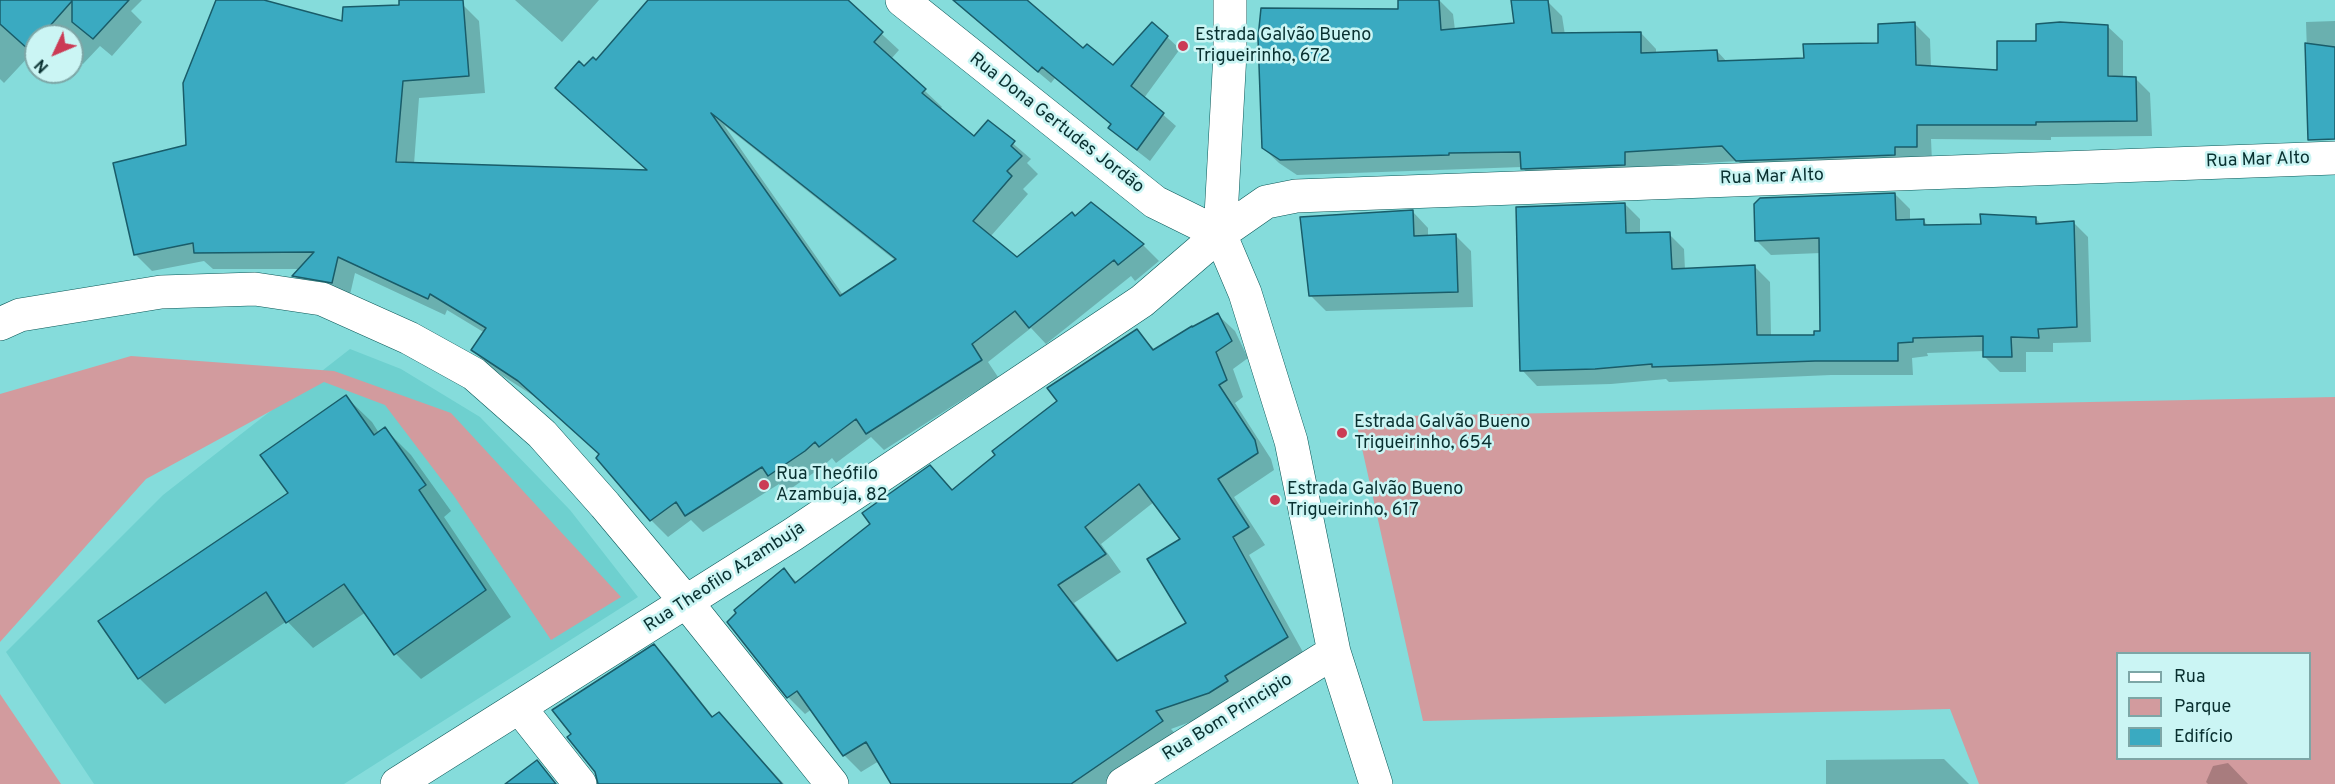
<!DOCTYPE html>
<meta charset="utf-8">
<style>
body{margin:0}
#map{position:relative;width:2335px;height:784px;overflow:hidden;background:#85dcdb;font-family:Overpass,sans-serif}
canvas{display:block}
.legend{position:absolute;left:2116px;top:652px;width:195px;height:108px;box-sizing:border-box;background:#cbf5f4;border:2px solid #7da6a6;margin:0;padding:8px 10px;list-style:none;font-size:18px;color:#093030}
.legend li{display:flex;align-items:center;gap:12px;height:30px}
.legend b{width:30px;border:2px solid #7da6a6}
.north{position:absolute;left:24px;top:24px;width:60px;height:60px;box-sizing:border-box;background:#cbf5f4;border:2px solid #7da6a6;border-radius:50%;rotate:226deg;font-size:16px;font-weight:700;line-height:24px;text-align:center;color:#093030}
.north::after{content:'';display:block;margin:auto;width:21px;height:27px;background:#cb3b55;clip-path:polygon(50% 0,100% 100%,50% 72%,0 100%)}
</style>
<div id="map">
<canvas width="2335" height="784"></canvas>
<ul class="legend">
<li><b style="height:8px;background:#fff"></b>Rua</li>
<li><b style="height:16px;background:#d29b9e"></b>Parque</li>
<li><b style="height:16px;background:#3aaac1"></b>Edifício</li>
</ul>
<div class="north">N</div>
</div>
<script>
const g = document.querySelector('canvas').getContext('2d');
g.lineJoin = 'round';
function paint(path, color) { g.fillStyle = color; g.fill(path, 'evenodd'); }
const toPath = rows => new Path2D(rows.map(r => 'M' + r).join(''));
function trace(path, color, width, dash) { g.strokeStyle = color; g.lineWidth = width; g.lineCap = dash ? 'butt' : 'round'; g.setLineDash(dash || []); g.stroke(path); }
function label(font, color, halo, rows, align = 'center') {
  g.font = font + ' Overpass,sans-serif'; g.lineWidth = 5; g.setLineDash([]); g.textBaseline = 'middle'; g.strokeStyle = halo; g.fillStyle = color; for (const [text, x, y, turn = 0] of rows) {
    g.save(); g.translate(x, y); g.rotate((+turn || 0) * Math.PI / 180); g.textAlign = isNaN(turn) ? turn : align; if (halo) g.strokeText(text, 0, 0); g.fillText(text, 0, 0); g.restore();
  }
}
const built = toPath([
 [350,349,401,369,480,417,570,510,638,597,344,784,94,784,6,652,163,495]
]);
const green = toPath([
 [131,356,334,371,451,413,621,597,551,640,454,496,385,405,324,382,146,479,0,642,0,394],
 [2335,397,2335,784,1979,784,1950,709,1423,721,1355,417],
 [2118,654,2310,654,2310,758,2118,758],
 [0,694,61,784,0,784]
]);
const shadow = toPath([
 [0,0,142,0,131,11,142,22,112,56,100,46,83,64,72,56,72,36,36,36,36,56,32,53,4,83,0,79],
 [218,0,260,0,343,23,462,4,479,21,485,93,419,98,414,164,649,172,557,88,597,62,650,0,845,0,899,50,891,59,942,107,940,109,975,138,988,122,1031,159,1027,163,1038,174,1023,189,1028,194,990,237,1017,259,1075,218,1143,245,1159,261,1135,281,1131,276,1046,344,1031,328,988,362,998,377,884,450,871,437,836,463,832,458,822,467,786,492,779,484,703,532,691,520,668,537,651,520,601,455,537,398,489,367,473,350,485,333,447,310,445,315,355,273,349,299,311,292,294,276,301,269,213,269,204,261,152,271,135,254,188,146],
 [724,125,896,261,843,295],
 [515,0,599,0,562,42],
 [952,0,1024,0,1084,50,1113,67,1167,37,1180,49,1144,98,1176,126,1150,161,1123,140,1110,128,1112,125,1055,78,1051,83],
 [1399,0,1439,0,1453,14,1455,30,1515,24,1547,1,1562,16,1565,35,1641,33,1656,49,1656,54,1717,51,1728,63,1805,60,1879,45,1915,24,1930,39,1931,67,1998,72,2038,42,2107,26,2123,41,2123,78,2135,78,2150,93,2152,136,2051,137,2051,140,1931,139,1932,162,1753,176,1738,161,1639,167,1639,180,1537,184,1522,167,1297,175,1279,163,1263,148,1400,10],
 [2335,21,2335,129,2309,114,2306,22],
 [1895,194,1910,209,1910,221,1924,221,1929,227,1982,225,2036,219,2042,225,2073,222,2088,237,2091,342,2053,343,2053,352,2026,352,2026,372,2000,372,1985,357,1985,351,1927,353,1928,356,1912,358,1913,375,1831,375,1669,382,1666,379,1611,384,1537,386,1522,370,1625,204,1640,219,1640,235,1669,234,1684,249,1685,270,1755,267,1770,282,1771,336,1816,336,1821,332,1821,253,1771,255,1756,240],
 [1413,212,1428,228,1428,237,1456,236,1471,251,1473,307,1326,311,1310,295],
 [1218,315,1235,331,1248,358,1233,369,1243,397,1235,403,1271,459,1274,470,1234,497,1265,545,1249,555,1304,654,1226,709,1171,729,1179,738,1113,784,893,784,879,761,861,772,844,755,812,709,805,714,788,697,784,570,798,583,872,524,930,467,953,491,1059,401,1137,331,1155,350],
 [1154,502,1182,540,1188,623,1119,661,1074,603,1121,572,1101,544],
 [346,397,372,422,379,433,385,429,411,455,451,511,444,517,511,617,421,679,396,654,366,612,313,648,287,621,165,704,139,678,100,621,290,493],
 [654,646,669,661,714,718,719,714,784,784,600,784],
 [1944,759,1969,784,1826,784,1826,760],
 [2228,763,2248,784,2208,784,2206,782,2213,766]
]);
const building = toPath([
 [0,0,129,0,93,39,72,22,72,1,41,36,36,36,36,42,29,50,0,24,0,0],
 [216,0,264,0,342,21,343,7,399,5,399,0,463,0,469,76,403,81,396,162,647,170,555,88,579,61,584,66,593,57,596,60,648,0,848,0,883,32,874,42,926,89,922,93,974,136,988,120,1015,141,1011,146,1022,156,1007,171,1012,176,973,221,1017,257,1072,212,1075,216,1091,202,1144,244,1118,265,1114,260,1029,328,1015,311,972,344,982,360,866,434,856,419,819,447,815,442,805,451,768,476,762,467,685,516,676,502,650,521,596,458,599,454,518,381,471,350,486,328,430,294,428,299,338,257,332,283,292,276,314,252,194,253,193,243,134,255,113,163,186,145,183,83,216,0],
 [711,113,896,259,840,296,711,113],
 [953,0,1027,0,1083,48,1087,44,1113,65,1152,22,1168,36,1131,86,1164,113,1137,150,1108,128,1111,124,1042,67,1038,72,953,0],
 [1398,0,1439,0,1441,30,1514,23,1511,0,1548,0,1552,33,1641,32,1641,53,1717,50,1718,61,1804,58,1803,44,1878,43,1878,24,1915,22,1916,65,1997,70,1997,41,2036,41,2036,24,2060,22,2108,25,2108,76,2136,77,2137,121,2036,122,2036,125,1917,125,1917,147,1895,147,1895,155,1736,161,1722,146,1625,152,1625,165,1521,169,1520,152,1449,153,1449,155,1280,160,1262,148,1258,38,1261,8,1398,9,1398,0],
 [2305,43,2335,47,2335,139,2308,140,2305,43],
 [1895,193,1896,220,1924,219,1924,225,1981,224,1980,214,2036,217,2036,224,2074,221,2077,327,2038,329,2039,338,2011,337,2012,357,1983,357,1983,336,1913,338,1913,342,1898,343,1898,361,1815,361,1652,367,1652,364,1595,369,1520,371,1516,207,1625,203,1626,233,1670,232,1672,269,1755,265,1757,335,1814,335,1814,331,1820,331,1819,238,1755,241,1754,204,1760,198,1895,193],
 [1413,210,1414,236,1456,234,1458,292,1309,296,1300,217,1413,210],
 [1218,313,1232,341,1216,352,1227,380,1219,385,1255,440,1258,453,1218,479,1249,527,1233,537,1288,637,1225,676,1228,681,1209,693,1156,711,1163,721,1071,784,891,784,866,742,843,756,797,691,787,698,727,622,736,613,734,610,784,568,795,583,870,524,862,513,930,465,952,490,995,455,992,451,1057,401,1047,388,1137,329,1153,350,1192,326,1192,327,1218,313],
 [1139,484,1180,539,1147,559,1186,623,1117,661,1058,585,1106,554,1085,527,1139,484],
 [346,395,374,435,385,427,426,485,419,490,486,590,394,655,344,584,286,623,266,592,138,679,98,621,288,493,260,455,346,395],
 [654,644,712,717,719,712,782,784,598,784,595,772,567,737,571,734,552,710,654,644],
 [537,760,556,784,505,784,537,760]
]);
const minor = toPath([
 [902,0,1155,202,1220,234],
 [1230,0,1230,53,1220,234,1245,293,1291,441,1334,652,1376,784],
 [0,324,20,315,161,292,255,289,322,299,409,338,474,374,542,434,605,505,687,603,832,784],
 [519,707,580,784],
 [397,784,792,535,1142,301,1220,234,1266,202,1296,196,2335,158],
 [1123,784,1334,652]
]);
const markers = [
 [1183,46,6,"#cb3b55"],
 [1342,433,6,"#cb3b55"],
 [764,485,6,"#cb3b55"],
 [1275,500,6,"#cb3b55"]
];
const poiNames = [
 ["Estrada Galvão Bueno",1195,36],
 ["Trigueirinho, 672",1195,57],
 ["Estrada Galvão Bueno",1354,423],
 ["Trigueirinho, 654",1354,444],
 ["Rua Theófilo",776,475],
 ["Azambuja, 82",776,496],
 ["Estrada Galvão Bueno",1287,490],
 ["Trigueirinho, 617",1287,511]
];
const streetNames = [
 ["Rua Dona Gertudes Jordão",1056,124,38],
 ["Rua Mar Alto",2258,161,-2],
 ["Rua Mar Alto",1772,178,-2],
 ["Rua Theofilo Azambuja",725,578,-33],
 ["Rua Bom Principio",1228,718,-32]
];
paint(built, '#6ed0cf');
paint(green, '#d29b9e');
paint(shadow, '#0003');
paint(building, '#3aaac1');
trace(building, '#195c69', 1.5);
trace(minor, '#0a5757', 34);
trace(minor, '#fff', 33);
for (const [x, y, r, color] of markers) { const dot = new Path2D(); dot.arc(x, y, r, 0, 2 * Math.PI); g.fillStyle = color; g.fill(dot); trace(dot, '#cbf5f4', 2); }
label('18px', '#093030', '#cbf5f4', poiNames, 'left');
label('18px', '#093030', '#cbf5f4', streetNames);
</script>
